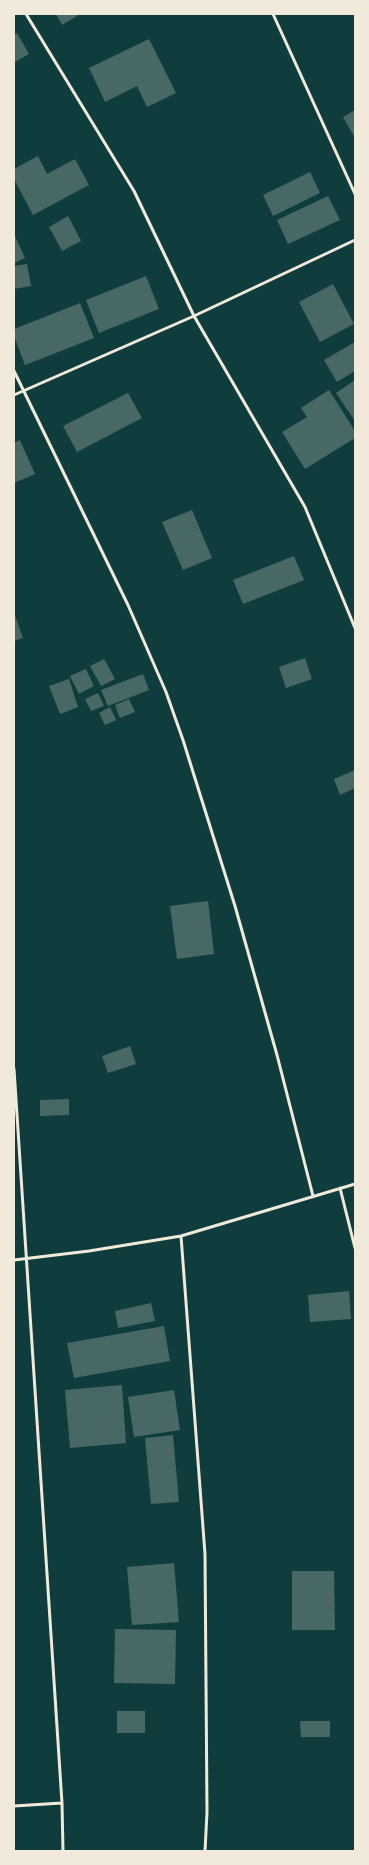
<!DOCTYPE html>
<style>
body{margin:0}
#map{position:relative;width:369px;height:1865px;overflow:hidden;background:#0f3d3e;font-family:"Varela Round",sans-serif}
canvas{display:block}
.frame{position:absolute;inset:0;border:15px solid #f1e9da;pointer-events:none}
</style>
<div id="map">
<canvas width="369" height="1865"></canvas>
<div class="frame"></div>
</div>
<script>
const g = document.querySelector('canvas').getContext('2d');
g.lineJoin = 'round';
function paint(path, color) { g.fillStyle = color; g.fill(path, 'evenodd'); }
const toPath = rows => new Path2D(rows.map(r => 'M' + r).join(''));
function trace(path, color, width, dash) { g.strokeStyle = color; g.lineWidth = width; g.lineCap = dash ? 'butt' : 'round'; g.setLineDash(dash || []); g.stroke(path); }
const building = toPath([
 [56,14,80,14,62,25],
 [17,33,29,54,15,62,14,35],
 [149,39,176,93,147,107,137,86,105,102,89,68],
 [355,110,355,138,343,117],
 [38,156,47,174,75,159,89,185,33,215,14,179,14,169],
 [310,172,320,193,273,216,263,195],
 [328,196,340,220,288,244,277,220],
 [68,216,81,241,62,251,49,227],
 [14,234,25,258,14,263],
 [27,264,31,286,14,289,14,266],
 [146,276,159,309,99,333,86,300],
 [333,284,354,324,320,342,299,302],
 [80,303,94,338,25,365,14,336,14,329],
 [355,342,355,371,337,382,324,360],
 [355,380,355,421,336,393],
 [329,390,355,431,355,438,305,469,282,432,307,417,301,408],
 [128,393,142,418,77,452,63,426],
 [20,440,35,474,14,483,14,443],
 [192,510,212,558,183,570,162,522],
 [294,556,304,580,243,604,233,580],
 [14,613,23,638,14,641],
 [305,658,312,679,286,688,279,667],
 [104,659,115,679,101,686,90,666],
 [86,669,94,686,79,694,70,676],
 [143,674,149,690,108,706,101,690],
 [69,679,78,707,60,714,49,686],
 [98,693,104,706,91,711,85,699],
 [129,699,135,712,120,718,115,705],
 [110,707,116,720,105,725,99,713],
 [355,770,355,788,340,795,334,779],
 [208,901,214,954,177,959,170,906],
 [130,1046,136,1064,108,1073,102,1056],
 [69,1099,69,1115,40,1116,40,1100],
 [349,1291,351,1319,310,1322,308,1295],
 [151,1303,155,1321,118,1328,115,1311],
 [164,1326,170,1361,74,1378,67,1343],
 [122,1385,126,1443,70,1448,65,1390],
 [174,1390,180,1430,134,1437,128,1397],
 [173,1435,179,1502,151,1504,145,1438],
 [174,1563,179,1622,132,1625,127,1567],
 [292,1571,334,1571,335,1630,292,1630],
 [115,1629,176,1630,175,1684,114,1683],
 [117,1711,145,1711,145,1733,117,1733],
 [300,1721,330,1721,330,1737,301,1737]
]);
const service = toPath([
 [26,14,134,191,194,316,305,507,355,628],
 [273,14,355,194],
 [14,371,128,605,166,692,183,740,235,906,277,1055,313,1196],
 [14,395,194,316,355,240],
 [14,1069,62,1803,63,1851],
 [340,1188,355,1248],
 [181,1236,205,1554,207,1812,205,1851],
 [14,1260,89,1251,181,1236,355,1184],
 [14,1806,62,1803]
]);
paint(building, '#486865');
trace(service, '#f1e9da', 3);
</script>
